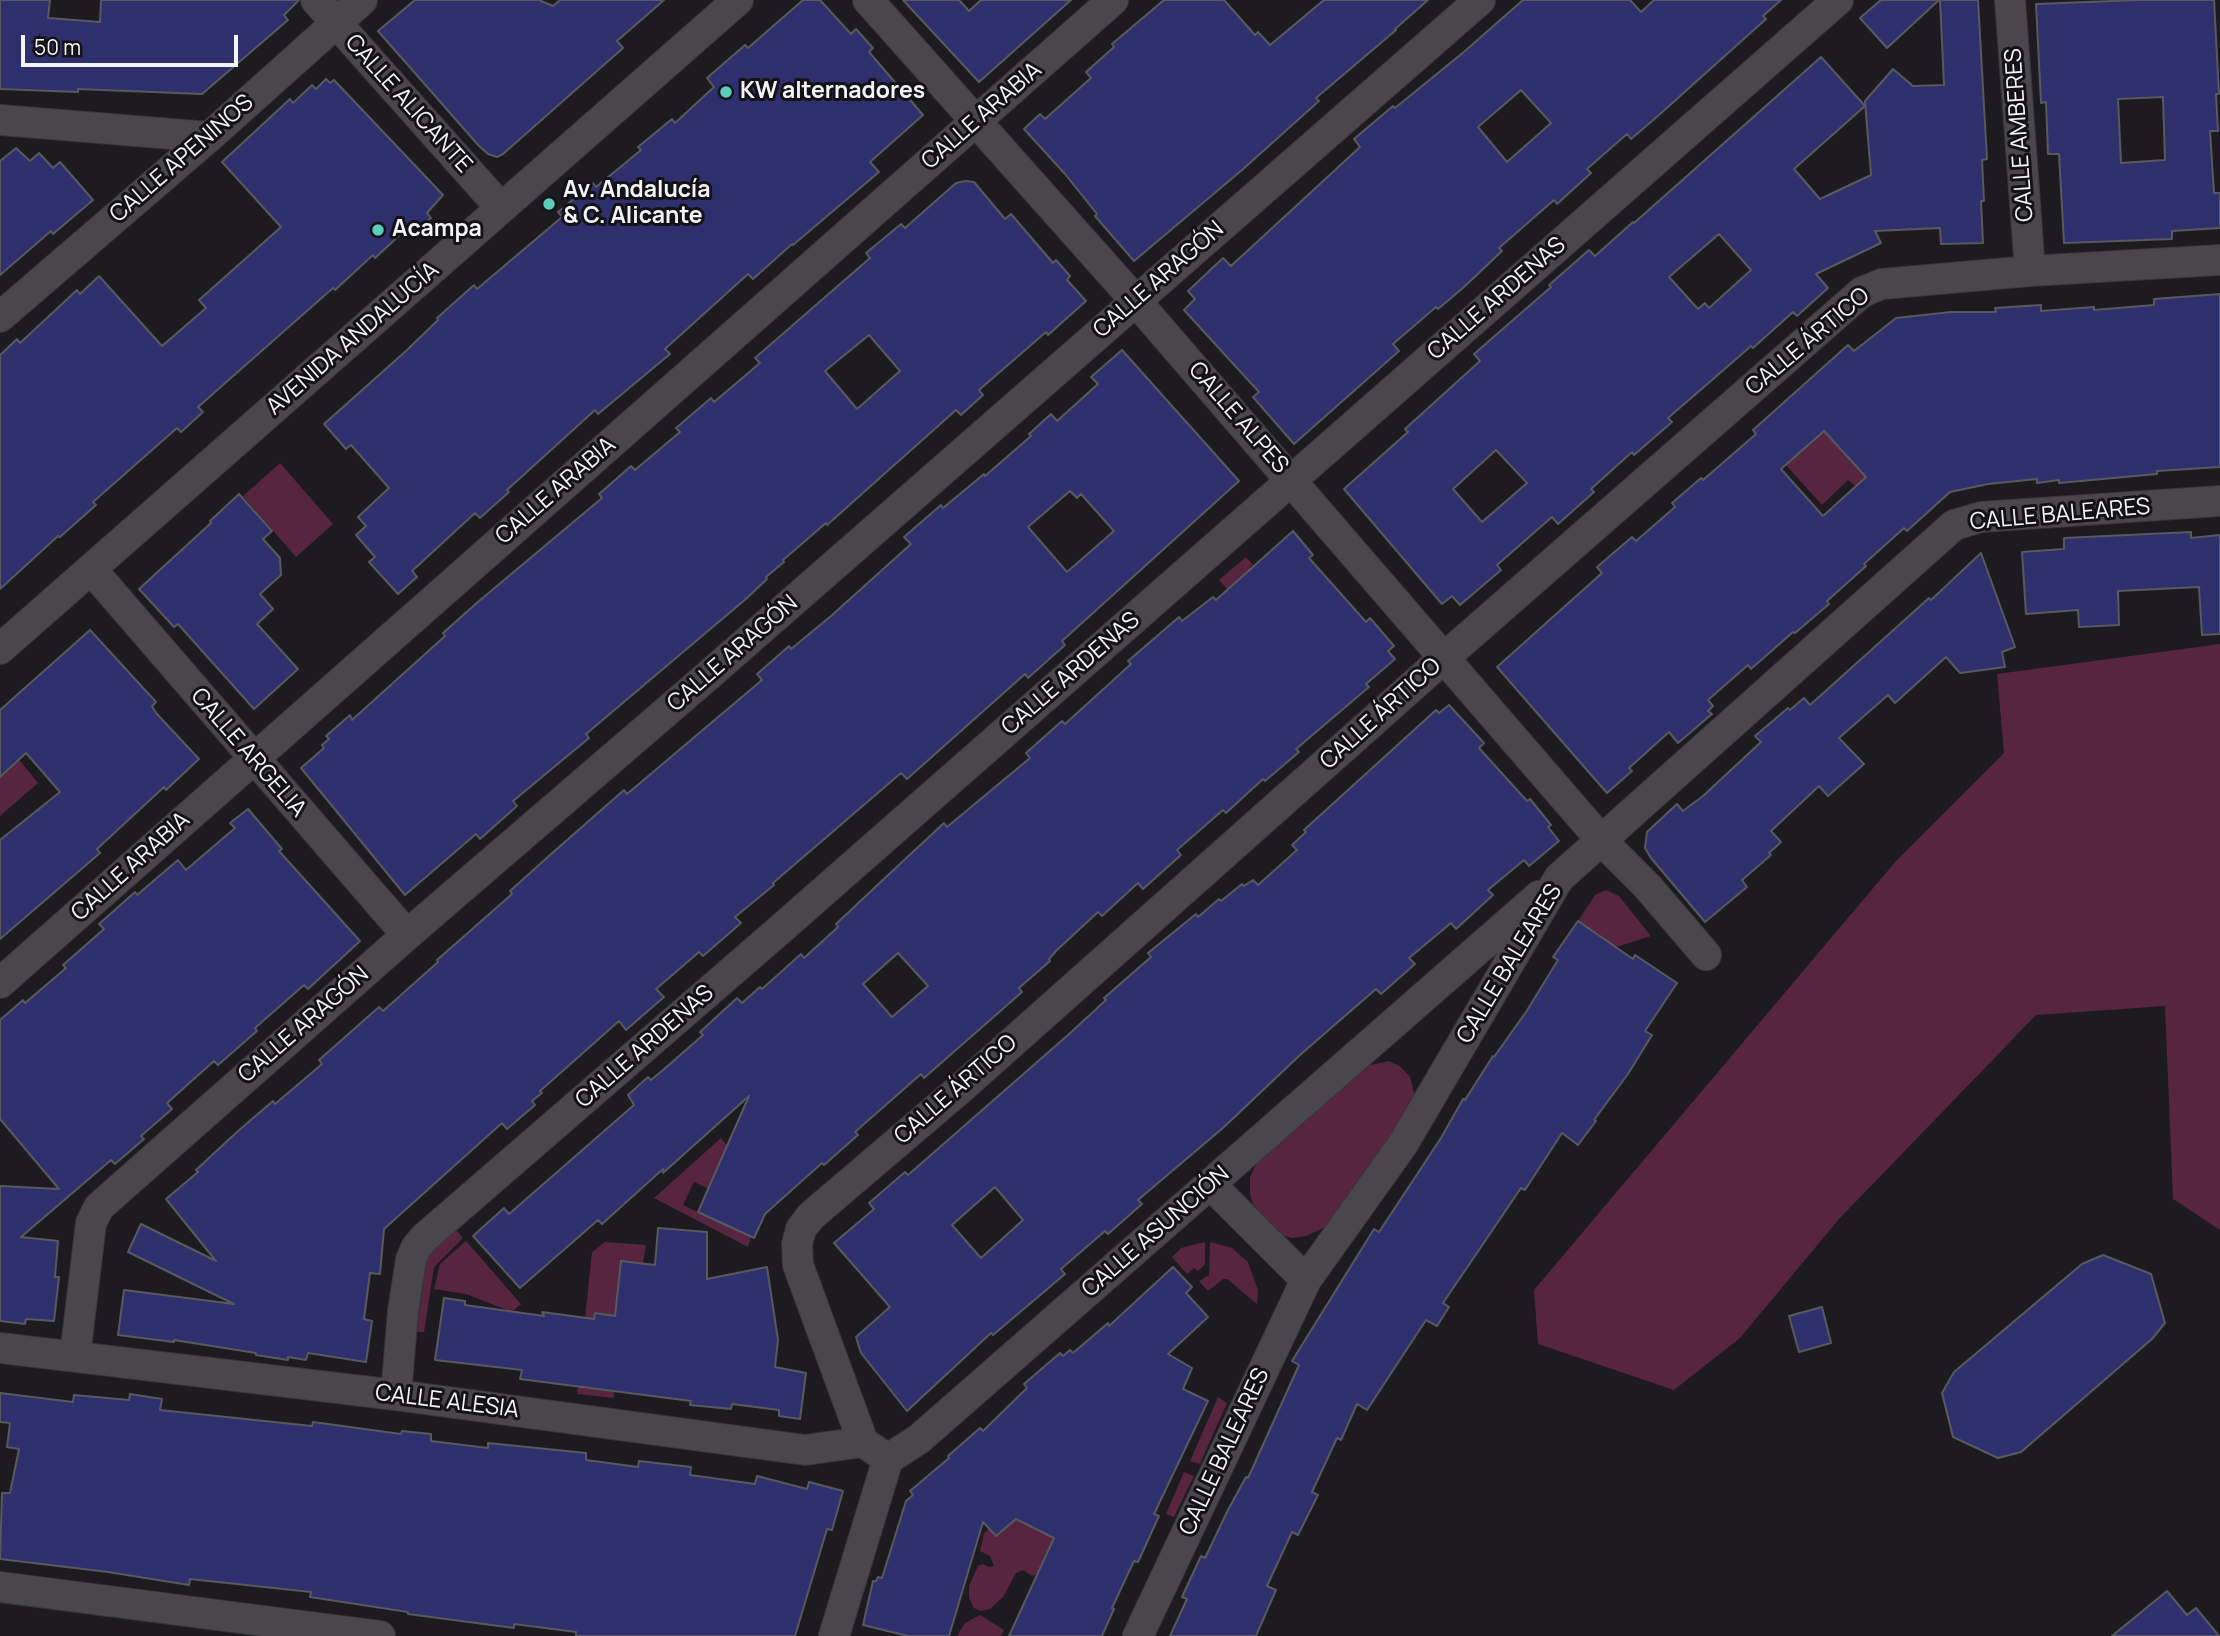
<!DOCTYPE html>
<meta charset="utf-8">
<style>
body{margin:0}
#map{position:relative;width:2220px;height:1636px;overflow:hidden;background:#1d1b1f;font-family:Manrope,sans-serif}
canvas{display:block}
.scale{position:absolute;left:21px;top:35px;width:217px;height:32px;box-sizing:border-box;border:4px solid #f4f3f6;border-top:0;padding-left:9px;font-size:21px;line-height:24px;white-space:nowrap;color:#f4f3f6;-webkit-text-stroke:5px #141216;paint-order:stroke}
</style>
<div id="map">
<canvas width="2220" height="1636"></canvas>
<div class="scale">50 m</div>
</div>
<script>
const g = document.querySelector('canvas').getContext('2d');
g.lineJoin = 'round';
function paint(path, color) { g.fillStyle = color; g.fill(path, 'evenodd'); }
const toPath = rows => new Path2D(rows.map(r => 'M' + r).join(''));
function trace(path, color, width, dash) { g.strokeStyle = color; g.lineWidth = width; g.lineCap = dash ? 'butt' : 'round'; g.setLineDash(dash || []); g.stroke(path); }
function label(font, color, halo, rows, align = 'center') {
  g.font = font + ' Manrope,sans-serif'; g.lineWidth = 6; g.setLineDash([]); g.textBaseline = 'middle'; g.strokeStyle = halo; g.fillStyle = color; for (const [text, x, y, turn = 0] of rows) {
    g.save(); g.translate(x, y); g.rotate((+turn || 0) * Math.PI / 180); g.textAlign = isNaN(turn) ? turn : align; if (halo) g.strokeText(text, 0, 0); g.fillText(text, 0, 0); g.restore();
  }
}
const green = toPath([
 [1971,391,1856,486,1848,480,1822,505,1786,465,1824,430],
 [280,463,333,524,296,557,243,496],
 [1246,557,1253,565,1250,567,1248,613,1219,580],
 [2220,644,2220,1230,2173,1199,2165,1006,2036,1015,1839,1219,1740,1338,1674,1390,1538,1344,1534,1290,1896,861,2004,753,1997,674],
 [16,756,38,783,0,816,0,765],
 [1606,890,1619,896,1651,936,1616,947,1578,921,1595,895],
 [1389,1061,1401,1067,1410,1077,1414,1093,1412,1106,1332,1224,1306,1236,1292,1238,1278,1234,1256,1212,1250,1195,1250,1177,1257,1162,1366,1066],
 [721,1138,740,1161,709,1189,694,1182,683,1205,751,1237,748,1247,654,1198],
 [454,1228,463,1238,434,1267,424,1332,417,1332,415,1331,422,1267,428,1254],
 [466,1241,521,1304,512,1312,466,1294,434,1289,440,1264],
 [605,1242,646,1245,642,1269,635,1263,621,1262,615,1316,595,1314,585,1386,614,1390,614,1398,577,1394,592,1252],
 [1205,1242,1205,1264,1198,1271,1194,1268,1187,1274,1172,1257,1181,1248],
 [1210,1242,1232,1248,1248,1262,1258,1290,1257,1304,1227,1279,1223,1279,1208,1291,1199,1281,1209,1275],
 [1218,1397,1227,1403,1200,1464,1190,1461],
 [1184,1472,1194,1476,1174,1517,1166,1514],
 [1040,1498,1060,1540,1038,1574,1032,1576,1023,1570,1016,1573,1003,1597,990,1609,980,1611,974,1608,969,1598,969,1586,978,1566,983,1564,989,1567,994,1566,990,1556,980,1551,984,1533,989,1529,996,1536],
 [980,1615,1004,1630,1001,1636,957,1636,965,1623]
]);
const building = toPath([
 [0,0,50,0,48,18,100,22,101,0,299,0,284,15,288,20,202,94,78,89,78,92,0,89,0,0],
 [415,0,539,0,553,6,560,0,664,0,617,41,623,48,503,154,497,157,488,154,479,146,378,31,415,0],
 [803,0,820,0,851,34,856,29,873,48,869,52,923,115,870,162,879,172,793,245,792,244,753,279,748,274,665,349,670,354,598,414,595,410,507,490,509,492,480,518,475,513,412,571,417,577,398,594,369,562,375,557,356,535,366,526,358,517,389,488,351,445,346,449,324,424,407,350,438,320,437,318,474,285,477,289,562,217,558,212,593,183,596,187,641,150,638,147,672,119,675,123,714,87,707,78,745,45,748,48,803,0],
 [903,0,959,0,969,11,981,0,1071,0,979,82,903,0],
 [1164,0,1224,0,1255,35,1258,32,1270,45,1324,0,1428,0,1395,29,1396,30,1316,98,1319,101,1242,170,1134,261,1095,216,1097,214,1065,174,1024,129,1040,114,1045,119,1091,78,1086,72,1114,47,1112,44,1164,0],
 [1523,0,1630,0,1641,12,1654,0,1781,0,1763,16,1766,19,1659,115,1631,139,1627,134,1587,169,1591,173,1557,204,1554,200,1499,248,1502,251,1464,287,1438,309,1436,307,1393,344,1399,351,1294,444,1253,397,1259,392,1184,310,1195,299,1188,291,1223,258,1231,266,1360,147,1354,139,1393,106,1395,108,1465,51,1523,0],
 [1521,90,1551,123,1507,162,1478,127,1521,90],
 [1881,0,1939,0,1887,48,1860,18,1881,0],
 [1940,0,1978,0,1987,159,1982,160,1984,201,1981,201,1983,243,1941,244,1940,228,1875,231,1881,243,1816,274,1828,288,1797,316,1793,312,1753,348,1751,346,1697,393,1668,418,1672,422,1634,455,1632,452,1591,489,1594,492,1558,524,1552,517,1497,565,1501,570,1460,605,1452,596,1442,604,1344,489,1408,432,1405,429,1480,361,1474,354,1551,287,1549,285,1589,250,1595,256,1633,222,1634,223,1821,57,1865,106,1794,169,1820,199,1871,175,1865,101,1893,69,1913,86,1944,85,1940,0],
 [1719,234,1751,270,1709,308,1705,303,1698,309,1669,277,1719,234],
 [1496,450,1527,483,1482,522,1453,489,1496,450],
 [2138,0,2214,0,2219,94,2216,94,2218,131,2210,131,2214,193,2220,193,2220,228,2172,231,2172,239,2064,243,2059,154,2048,154,2046,102,2041,103,2036,4,2138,0],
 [2163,97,2165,160,2121,163,2118,99,2163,97],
 [326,79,330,83,334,80,443,195,427,213,431,218,420,228,402,233,375,258,373,255,335,290,333,288,198,407,203,412,181,432,177,428,93,502,96,505,60,537,58,536,0,589,0,355,17,339,20,343,77,290,80,294,99,276,162,346,206,308,199,300,281,227,222,162,290,99,293,103,312,85,316,89,326,79],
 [16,148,30,161,39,153,53,168,60,162,93,200,53,234,51,231,0,275,0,161,16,148],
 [966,181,974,182,1005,219,1011,214,1053,263,1056,260,1070,276,1067,280,1086,301,1048,335,1046,332,979,390,983,395,961,415,956,410,827,525,826,523,783,560,784,562,766,577,767,579,747,598,586,734,589,738,513,801,517,806,480,839,476,834,405,895,301,768,324,748,322,745,329,739,326,736,350,715,352,720,445,636,443,633,479,601,602,498,599,494,631,466,635,470,680,432,676,428,711,398,714,402,760,363,755,358,870,258,866,253,901,224,905,228,956,183,966,181],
 [869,335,900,371,857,409,825,371,869,335],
 [2220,294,2220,467,2157,471,2157,474,2059,483,2059,480,2037,483,2037,479,1988,484,1950,492,1907,531,1904,528,1864,564,1866,566,1827,601,1829,604,1795,633,1793,632,1751,669,1748,665,1708,700,1713,706,1708,711,1712,714,1678,743,1669,732,1629,768,1632,771,1607,793,1497,667,1602,573,1597,567,1632,537,1636,541,1675,507,1672,503,1701,478,1703,480,1756,434,1753,430,1848,345,1854,351,1896,318,1951,312,1996,312,1995,308,2041,305,2041,311,2094,307,2094,310,2154,305,2154,299,2220,294],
 [1824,431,1866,477,1823,516,1781,469,1824,431],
 [1122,350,1239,481,1062,641,1065,645,1028,678,1025,674,907,779,901,773,773,883,774,885,735,917,741,923,703,956,699,952,656,989,664,997,626,1030,619,1021,540,1091,542,1093,532,1101,535,1105,507,1129,502,1123,384,1229,380,1274,370,1273,364,1319,372,1321,366,1362,308,1353,306,1360,288,1357,288,1360,256,1355,256,1353,174,1340,174,1342,118,1335,124,1290,234,1304,128,1252,141,1224,216,1261,166,1199,198,1172,196,1170,238,1131,273,1101,275,1104,322,1064,319,1060,379,1007,383,1011,438,962,437,960,512,894,510,891,550,855,624,790,627,794,762,680,757,674,789,646,791,649,831,616,911,544,904,537,941,505,943,508,984,474,985,476,1031,436,1029,434,1051,414,1057,421,1098,384,1091,377,1122,350],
 [1070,491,1077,498,1081,494,1114,531,1067,572,1028,527,1070,491],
 [239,494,272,531,263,539,280,558,281,575,260,594,273,609,257,624,298,669,254,709,178,624,174,627,139,589,211,523,210,521,239,494],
 [1293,531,1313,555,1309,558,1366,622,1370,618,1394,646,1388,651,1395,659,1366,684,1369,687,1296,749,1299,752,1265,781,1263,779,1226,813,1223,810,1177,850,1181,855,1143,889,1138,883,1102,916,1098,912,1056,951,1049,959,1050,961,1019,988,1022,992,924,1078,921,1074,855,1132,858,1135,824,1165,822,1163,765,1214,754,1238,698,1212,749,1096,663,1173,663,1169,602,1224,598,1220,520,1288,473,1236,504,1208,509,1214,634,1105,628,1095,648,1077,651,1080,663,1070,703,1035,700,1032,737,998,742,1003,760,987,762,989,801,954,804,958,838,927,836,924,886,877,944,823,947,827,1030,758,1026,753,1062,721,1065,724,1131,664,1128,661,1179,617,1182,621,1213,597,1216,600,1293,531],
 [898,953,928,986,892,1017,863,984,898,953],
 [2191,532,2191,538,2220,535,2220,634,2202,635,2199,587,2118,591,2119,625,2079,627,2078,610,2026,614,2022,552,2064,549,2064,538,2191,532],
 [1981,553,2015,647,2002,652,2005,667,1960,673,1946,657,1895,703,1888,695,1839,738,1864,764,1828,796,1819,786,1771,831,1781,842,1769,853,1771,855,1742,880,1747,887,1705,922,1651,858,1645,848,1647,832,1677,804,1683,811,1703,796,1761,742,1755,736,1788,708,1790,710,1804,698,1810,705,1929,598,1931,600,1981,553],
 [90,630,156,702,152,706,156,713,199,759,166,790,164,787,97,849,100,853,0,939,0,840,60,792,26,753,0,777,0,710,90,630],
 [1449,705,1484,743,1479,748,1527,801,1530,799,1551,825,1548,827,1559,841,1529,866,1524,860,1488,890,1493,895,1456,929,1451,923,1409,958,1415,964,1381,994,1376,989,1300,1055,1224,1127,1138,1200,1142,1204,1108,1234,1105,1231,1061,1269,1065,1274,993,1335,991,1333,907,1411,861,1353,856,1337,890,1307,834,1243,874,1209,869,1203,905,1172,908,1175,1068,1035,1106,1000,1104,998,1151,957,1148,953,1196,914,1198,917,1219,899,1221,901,1242,884,1244,886,1253,880,1258,885,1297,850,1292,845,1306,832,1304,830,1436,710,1439,713,1449,705],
 [995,1187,1023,1220,981,1258,952,1225,995,1187],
 [248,809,282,849,279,851,360,941,308,989,304,985,255,1028,257,1031,218,1065,214,1061,167,1103,172,1109,141,1136,144,1139,115,1164,111,1160,21,1237,58,1241,55,1277,59,1277,54,1321,26,1319,25,1324,0,1321,0,1186,59,1189,0,1119,0,1020,23,1000,25,1003,66,968,63,965,104,929,99,924,135,892,137,895,178,860,186,870,235,828,230,823,248,809],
 [1578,921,1633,959,1635,955,1677,983,1645,1031,1652,1035,1628,1074,1594,1120,1596,1121,1578,1145,1562,1133,1525,1190,1521,1188,1443,1303,1449,1307,1437,1326,1426,1320,1367,1410,1357,1404,1341,1440,1337,1438,1312,1492,1318,1495,1298,1535,1292,1532,1267,1586,1276,1590,1256,1636,1170,1636,1187,1599,1182,1597,1201,1556,1205,1558,1228,1510,1246,1477,1248,1478,1299,1365,1292,1361,1374,1229,1379,1232,1441,1138,1463,1099,1465,1100,1493,1056,1494,1057,1526,1012,1558,960,1553,957,1578,921],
 [658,1228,707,1232,707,1279,767,1267,778,1340,775,1367,806,1373,800,1419,779,1416,779,1410,732,1404,731,1409,690,1405,691,1401,520,1379,522,1370,435,1360,444,1298,465,1301,465,1305,544,1316,542,1312,594,1319,595,1313,615,1316,621,1261,655,1265,658,1228],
 [2103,1255,2151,1274,2165,1323,2152,1339,2021,1452,1998,1458,1953,1437,1942,1393,1954,1372,2082,1264,2103,1255],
 [1173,1267,1192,1287,1186,1293,1208,1317,1168,1354,1192,1368,1183,1389,1208,1401,1154,1514,1159,1516,1138,1562,1134,1561,1112,1608,1114,1609,1102,1636,1009,1636,1054,1538,1016,1519,996,1536,983,1522,949,1636,908,1636,863,1625,873,1581,876,1581,878,1577,882,1578,906,1501,913,1495,910,1491,949,1458,948,1456,980,1428,983,1431,1027,1388,1024,1384,1060,1353,1063,1356,1070,1350,1073,1353,1108,1323,1109,1326,1173,1267],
 [1822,1307,1831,1343,1799,1352,1789,1316,1822,1307],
 [0,1393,73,1402,74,1395,129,1400,130,1394,162,1399,160,1410,312,1426,313,1422,401,1434,402,1431,431,1434,431,1441,488,1448,488,1443,586,1453,586,1460,638,1467,639,1461,691,1467,690,1475,755,1484,757,1476,807,1489,809,1482,843,1491,832,1530,827,1529,795,1636,576,1636,576,1632,514,1624,514,1628,408,1614,408,1612,310,1597,311,1592,190,1579,189,1585,108,1572,0,1559,2,1493,10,1493,19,1449,7,1447,10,1423,0,1422,0,1393],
 [2167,1591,2187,1615,2196,1608,2219,1636,2112,1636,2167,1591]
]);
const minor = toPath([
 [316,0,501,208],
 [868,0,1135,300,1602,841,1647,886,1706,955],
 [2010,0,2030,271],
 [0,120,209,137],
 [0,317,209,137,362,0],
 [91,569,407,935],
 [0,649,738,0],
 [0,983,1113,0],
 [1211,1185,1306,1280],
 [0,1348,396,1395,805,1450,863,1442,879,1453],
 [75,1356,91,1223,99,1207,407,935,703,680,1480,0],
 [396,1395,403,1311,411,1260,416,1248,424,1238,775,934,1838,0],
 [863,1442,798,1265,797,1244,801,1229,811,1216,961,1088,1445,657,1862,292,1882,284,2030,271,2220,260],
 [0,1587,380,1636],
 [834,1636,888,1459,919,1439,1539,896],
 [1138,1636,1306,1280,1403,1144,1559,878,1954,525,1981,517,2220,501]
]);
const markers = [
 [726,92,7,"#5bcebb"],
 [549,204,7,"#5bcebb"],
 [378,230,7,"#5bcebb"]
];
const poiNames = [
 ["KW alternadores",740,92],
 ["Av. Andalucía",563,191],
 ["& C. Alicante",563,217],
 ["Acampa",392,230]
];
const streetNames = [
 ["CALLE ALICANTE",408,104,48],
 ["CALLE ARABIA",982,116,-41],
 ["CALLE AMBERES",2020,135,-94],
 ["CALLE APENINOS",182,159,-41],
 ["CALLE ARAGÓN",1159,280,-41],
 ["CALLE ARDENAS",1497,299,-41],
 ["AVENIDA ANDALUCÍA",353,339,-41],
 ["CALLE ÁRTICO",1808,342,-40],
 ["CALLE ALPES",1238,418,49],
 ["CALLE ARABIA",556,491,-41],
 ["CALLE BALEARES",2060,515,-5],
 ["CALLE ARAGÓN",733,654,-41],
 ["CALLE ARDENAS",1071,674,-41],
 ["CALLE ÁRTICO",1381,714,-42],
 ["CALLE ARGELIA",248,753,49],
 ["CALLE ARABIA",131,867,-42],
 ["CALLE BALEARES",1510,964,-59],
 ["CALLE ARAGÓN",304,1025,-41],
 ["CALLE ARDENAS",645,1047,-41],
 ["CALLE ÁRTICO",956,1090,-41],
 ["CALLE ASUNCIÓN",1156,1232,-41],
 ["CALLE ALESIA",447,1402,7],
 ["CALLE BALEARES",1225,1452,-65]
];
paint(green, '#582540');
paint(building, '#2e306d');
trace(building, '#58595e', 2);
trace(minor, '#363538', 32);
trace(minor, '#49474c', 30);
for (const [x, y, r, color] of markers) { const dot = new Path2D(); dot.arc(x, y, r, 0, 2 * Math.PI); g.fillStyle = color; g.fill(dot); trace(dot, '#141216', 2.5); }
label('bold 23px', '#f4f3f6', '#141216', poiNames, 'left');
label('23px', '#f4f3f6', '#141216', streetNames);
</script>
